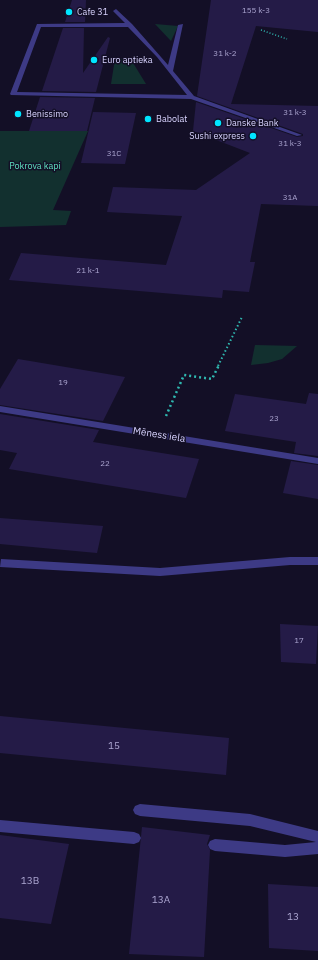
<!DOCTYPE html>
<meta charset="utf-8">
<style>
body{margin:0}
canvas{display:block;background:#130f26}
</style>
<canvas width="318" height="960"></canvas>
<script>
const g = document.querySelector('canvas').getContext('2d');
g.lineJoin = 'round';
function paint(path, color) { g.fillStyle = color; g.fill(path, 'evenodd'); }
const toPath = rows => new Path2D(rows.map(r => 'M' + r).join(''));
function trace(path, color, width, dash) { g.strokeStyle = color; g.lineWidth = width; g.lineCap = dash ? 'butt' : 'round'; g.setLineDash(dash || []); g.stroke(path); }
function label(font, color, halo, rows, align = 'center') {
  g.font = font + ' "IBM Plex Sans",sans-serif'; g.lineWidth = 3; g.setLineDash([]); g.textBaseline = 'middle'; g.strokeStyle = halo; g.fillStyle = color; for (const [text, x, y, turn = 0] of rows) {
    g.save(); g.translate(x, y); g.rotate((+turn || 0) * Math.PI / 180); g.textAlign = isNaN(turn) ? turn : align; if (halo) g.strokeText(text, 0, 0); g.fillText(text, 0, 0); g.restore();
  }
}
const green = toPath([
 [155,24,178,26,171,41],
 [130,58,146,84,111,84,115,59],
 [0,131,88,131,53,210,71,211,66,225,0,227],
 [255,345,297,346,282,359,268,363,251,365]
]);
const building = toPath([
 [72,0,86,0,85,22,65,22],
 [211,0,318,0,318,32,256,26,231,104,318,106,318,206,261,204,250,262,255,262,249,292,223,290,222,298,9,280,21,253,166,265,182,216,107,212,113,187,196,190,250,153,193,131,196,102,297,137,303,136,303,134,197,96],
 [63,28,84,28,83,73,108,37,110,38,96,92,42,91],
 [40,97,95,98,87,131,29,131],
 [93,112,136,113,125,164,81,163],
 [18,359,125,377,103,421,0,405,0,389],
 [309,393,318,394,318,456,294,453,296,442,225,431,235,394,306,404],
 [0,414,99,430,93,442,199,459,186,498,9,469,17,453,0,450],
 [291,461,318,465,318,499,283,493],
 [0,518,103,526,97,553,0,544],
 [280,624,318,626,316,664,281,662],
 [0,716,229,738,226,775,0,753],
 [142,827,210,835,207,844,210,850,204,957,129,954],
 [0,835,69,844,51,924,0,918],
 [268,884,318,887,318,951,269,948]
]);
const pathFar2 = toPath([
 [261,30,287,39]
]);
const pathFar1 = toPath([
 [218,366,242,317]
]);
const path = toPath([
 [166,416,184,375,212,379,219,365]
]);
const lane = toPath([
 [116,9,132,24,168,65,178,25,183,24,173,71,194,96,302,135,297,136,191,99,11,95,10,94,37,24,125,23,113,11,116,9],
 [41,27,128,27,157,57,187,95,17,92,41,27],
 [290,557,318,557,318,565,290,565,160,576,0,567,1,559,160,568,290,557],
 [140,804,250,814,318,831,318,854,285,857,215,851,210,849,208,845,210,841,215,839,285,845,316,842,250,826,140,816,135,814,133,810,135,806,140,804],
 [0,820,134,832,139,834,141,838,139,842,134,844,0,832,0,820]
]);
const street = toPath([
 [0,406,318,458,318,464,0,412,0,406]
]);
const markers = [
 [69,12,4,"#00e5ff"],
 [94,60,4,"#00e5ff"],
 [18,114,4,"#00e5ff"],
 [148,119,4,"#00e5ff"],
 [218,123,4,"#00e5ff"],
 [253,136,4,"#00e5ff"]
];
const numberNames = [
 ["155 k-3",256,11],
 ["31 k-2",225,54],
 ["31 k-3",295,113],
 ["31 k-3",290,144],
 ["31C",114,154],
 ["31A",290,198],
 ["21 k-1",88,271],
 ["19",63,383],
 ["23",274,419],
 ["22",105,464],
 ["17",299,641]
];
const farPoinames = [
 ["Cafe 31",77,12],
 ["Euro aptieka",102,60],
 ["Benissimo",26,114],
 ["Babolat",156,119],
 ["Danske Bank",226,123],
 ["Sushi express",245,136,"right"]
];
const farParknames = [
 ["Pokrova kapi",35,166]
];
const streetNames = [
 ["Mēness iela",159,435,9]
];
const nearNumbernames = [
 ["15",114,746],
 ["13B",30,881],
 ["13A",161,900],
 ["13",293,917]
];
paint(green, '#12302f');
paint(building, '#241b47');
trace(pathFar2, '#2fb8b0', 1.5, [1, 2]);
trace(pathFar1, '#2fb8b0', 2, [1.5, 2.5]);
trace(path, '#2fb8b0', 2.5, [2, 3]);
paint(lane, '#3d3a85');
paint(street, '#3d3a85');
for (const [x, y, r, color] of markers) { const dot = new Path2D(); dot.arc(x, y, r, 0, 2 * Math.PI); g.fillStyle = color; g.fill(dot); trace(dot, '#130f26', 1.5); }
label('8px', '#aca6d1', null, numberNames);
label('9px', '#d9d4ff', '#130f26', farPoinames, 'left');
label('9px', '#5fe0c0', '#130f26', farParknames);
label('10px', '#d9d4ff', '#130f26', streetNames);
label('10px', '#aca6d1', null, nearNumbernames);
</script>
